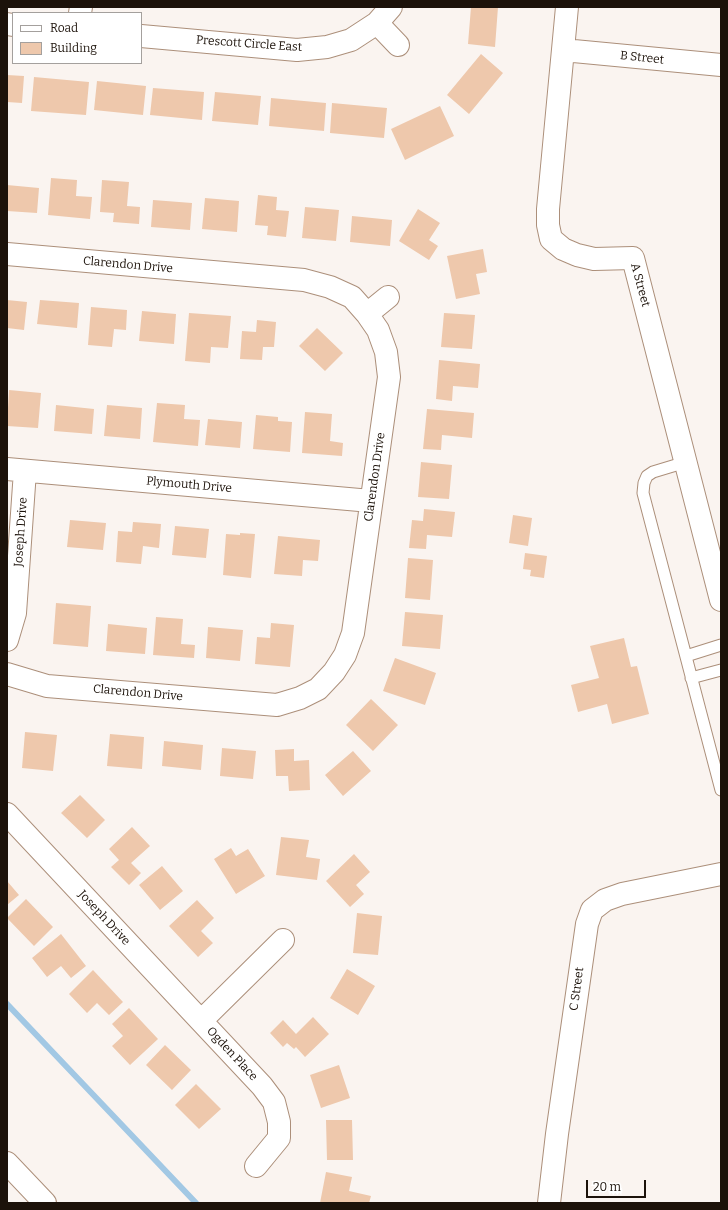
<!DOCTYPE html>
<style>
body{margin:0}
#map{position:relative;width:728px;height:1210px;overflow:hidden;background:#faf4f0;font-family:Bitter,serif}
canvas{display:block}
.frame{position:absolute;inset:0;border:8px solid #1c120a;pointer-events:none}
.legend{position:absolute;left:12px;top:12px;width:130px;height:52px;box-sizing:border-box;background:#fff;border:1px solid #a4a09d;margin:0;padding:5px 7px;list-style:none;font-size:12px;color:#1c120a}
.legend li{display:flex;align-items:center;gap:8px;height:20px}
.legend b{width:20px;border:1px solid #a4a09d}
.scale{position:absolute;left:586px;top:1180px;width:60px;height:18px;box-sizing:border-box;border:2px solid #1c120a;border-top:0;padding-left:5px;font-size:12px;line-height:14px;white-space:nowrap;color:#1c120a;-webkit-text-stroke:3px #fff;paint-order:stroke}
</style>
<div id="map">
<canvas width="728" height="1210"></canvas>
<div class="frame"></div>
<ul class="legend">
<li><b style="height:5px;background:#fff"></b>Road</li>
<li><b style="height:11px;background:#eec8ac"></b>Building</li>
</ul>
<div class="scale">20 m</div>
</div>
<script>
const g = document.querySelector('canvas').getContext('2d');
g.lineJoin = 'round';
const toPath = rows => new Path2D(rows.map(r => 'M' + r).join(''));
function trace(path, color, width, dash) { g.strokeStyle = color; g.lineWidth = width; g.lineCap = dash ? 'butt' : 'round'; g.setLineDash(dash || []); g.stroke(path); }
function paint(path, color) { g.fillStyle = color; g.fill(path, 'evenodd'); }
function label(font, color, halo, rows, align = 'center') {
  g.font = font + ' Bitter,serif'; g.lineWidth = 3; g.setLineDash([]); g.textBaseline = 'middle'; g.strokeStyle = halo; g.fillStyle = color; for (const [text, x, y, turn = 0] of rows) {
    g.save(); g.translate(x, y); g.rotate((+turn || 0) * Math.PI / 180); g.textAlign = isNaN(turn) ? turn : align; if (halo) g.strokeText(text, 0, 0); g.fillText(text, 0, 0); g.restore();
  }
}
const stream = toPath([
 [7,1004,196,1203]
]);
const building = toPath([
 [471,7,498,7,495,47,468,44],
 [481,54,503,73,469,114,447,95],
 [7,75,24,76,22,103,7,102],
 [34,77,89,82,86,115,31,111],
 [97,81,146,86,143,115,94,110],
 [153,88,204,92,202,120,150,115],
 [215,92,261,96,258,125,212,121],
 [271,98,326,103,324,131,269,126],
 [332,103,387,108,384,138,330,133],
 [440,106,454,136,405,160,391,129],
 [51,178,77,180,76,196,92,197,90,219,48,215],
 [102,180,129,182,127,206,140,207,139,224,113,222,114,213,100,212],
 [7,185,39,188,37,213,7,211],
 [258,195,277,197,276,210,289,211,286,237,267,235,268,226,255,225],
 [205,198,239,201,237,232,202,229],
 [153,200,192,203,190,230,151,227],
 [305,207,339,210,336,241,302,238],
 [418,209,440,223,429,240,438,246,429,260,399,241],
 [352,216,392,220,390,246,350,242],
 [483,249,487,272,476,274,480,294,456,299,447,256],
 [7,300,27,302,24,330,7,328],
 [40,300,79,303,77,328,37,324],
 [91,307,127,310,126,330,114,329,112,347,88,345],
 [142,311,176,314,174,344,139,341],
 [189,313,231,316,228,348,211,347,210,363,185,361],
 [444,313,475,315,472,349,441,347],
 [257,320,276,322,274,347,263,347,262,360,240,359,242,331,256,332],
 [317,328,343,353,325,371,299,346],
 [439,360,480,364,478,388,453,386,452,401,436,399],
 [9,390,41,393,38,428,7,426],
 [157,403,185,405,184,419,200,420,198,446,153,442],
 [56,405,94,409,92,434,54,431],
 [107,405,142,408,140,439,104,436],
 [427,409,474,413,472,438,442,435,441,450,423,449],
 [305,412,332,414,330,441,343,443,342,456,302,453],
 [256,415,278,417,278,421,292,422,290,452,253,449],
 [208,419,242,422,240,448,205,445],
 [421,462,452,465,449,499,418,497],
 [424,509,455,512,452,537,427,535,426,549,409,548,412,520,423,521],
 [513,515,532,518,528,546,509,543],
 [70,520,106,523,103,550,67,547],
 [133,522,161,524,159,548,143,546,141,564,116,562,118,531,132,532],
 [175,526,209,529,206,558,172,555],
 [240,533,255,534,251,578,223,575,226,534,240,535],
 [278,536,320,540,318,561,303,560,302,576,274,574],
 [525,553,547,556,544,578,530,576,531,570,523,569],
 [408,558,433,560,430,600,405,598],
 [56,603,91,606,88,647,53,644],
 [405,612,443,615,440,649,402,646],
 [156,617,183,619,181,644,195,645,194,658,153,655],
 [271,623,294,625,290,667,255,664,257,637,270,638],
 [108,624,147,628,145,654,106,651],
 [208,627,243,630,240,661,206,658],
 [624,638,631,667,637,666,649,714,612,724,607,704,578,712,571,685,599,678,590,646],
 [395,658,436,673,425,705,383,691],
 [371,699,398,725,373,751,346,725],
 [25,732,57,735,53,771,22,768],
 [110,734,144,737,142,769,107,766],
 [164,741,203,745,201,770,162,766],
 [222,748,256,751,253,779,220,776],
 [294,749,294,761,309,760,310,790,289,791,288,776,276,776,275,750],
 [353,751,371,771,343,796,325,775],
 [80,795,105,820,87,838,61,813],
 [132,827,150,846,131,863,141,873,129,885,111,867,119,860,109,849],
 [281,837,309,840,306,857,320,859,317,880,276,875],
 [231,848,236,856,248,849,265,876,236,894,214,859],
 [354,854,370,872,356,885,364,894,350,907,326,881],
 [162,866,183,891,160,910,139,885],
 [7,881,19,895,7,905],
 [26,899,53,927,34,946,7,918],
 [197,900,214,918,201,931,213,943,198,957,169,926],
 [357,913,382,916,378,955,353,953],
 [61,934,86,966,71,978,61,966,47,977,32,958],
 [347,969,375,986,358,1015,330,998],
 [93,970,123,1002,109,1015,97,1003,87,1013,69,994],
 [129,1008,158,1039,130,1065,112,1046,123,1036,112,1024],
 [313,1017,329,1034,305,1057,296,1047,294,1049,287,1043,283,1047,270,1033,283,1020,296,1034],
 [165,1045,191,1070,172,1090,146,1065],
 [339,1065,350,1098,321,1108,310,1075],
 [196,1084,221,1109,199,1129,175,1105],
 [326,1120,352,1120,353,1160,327,1160],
 [326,1172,352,1177,349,1191,371,1196,369,1203,320,1203]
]);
const service = toPath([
 [686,462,653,472,647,476,644,483,643,493,721,790],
 [686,656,721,645],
 [691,678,721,670]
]);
const minor = toPath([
 [567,7,548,209,548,225,551,239,563,249,577,255,594,259,633,258,721,600],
 [80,13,81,7],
 [377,23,398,45],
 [7,24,13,25],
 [141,36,297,50,327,47,351,40,377,23,391,7],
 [563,50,721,65],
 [7,254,304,280,330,287,352,297,367,314,378,330,386,352,389,377,353,633,345,655,334,672,318,689,300,698,277,705,47,686,7,674],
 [367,314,388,297],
 [7,469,371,501],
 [7,640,15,613,25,471],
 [7,814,201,1021],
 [7,1163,45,1203],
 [256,1166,279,1138,279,1122,274,1102,262,1086,201,1021,283,940],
 [549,1203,557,1134,587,924,592,910,605,900,622,894,721,874]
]);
const streetNames = [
 ["Prescott Circle East",249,44,4],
 ["B Street",642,58,6],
 ["Clarendon Drive",128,265,5],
 ["A Street",640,285,75],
 ["Clarendon Drive",375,477,-82],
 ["Plymouth Drive",189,485,5],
 ["Joseph Drive",21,532,-86],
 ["Clarendon Drive",138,693,5],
 ["Joseph Drive",104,918,47],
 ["C Street",577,989,-82],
 ["Ogden Place",232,1054,47]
];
trace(stream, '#a2c8e4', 6);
paint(building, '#eec8ac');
trace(service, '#ac8f7a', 13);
trace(minor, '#ac8f7a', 24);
trace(service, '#fff', 11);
trace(minor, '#fff', 22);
label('12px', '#1c120a', '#fff', streetNames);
</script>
